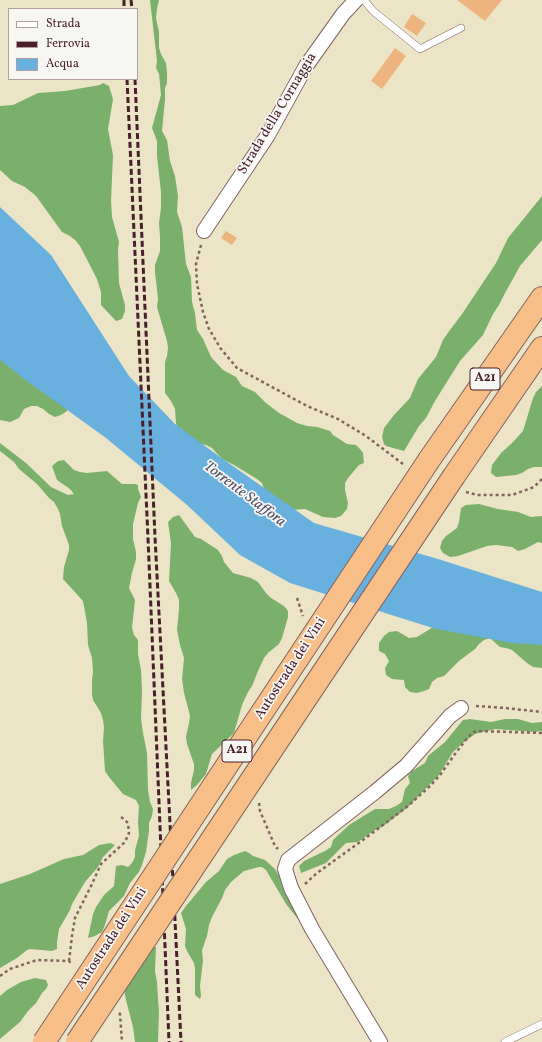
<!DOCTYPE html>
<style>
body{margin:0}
#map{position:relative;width:542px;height:1042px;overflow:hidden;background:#ebe4c6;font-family:Vollkorn,serif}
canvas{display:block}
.legend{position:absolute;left:8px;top:8px;width:130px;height:72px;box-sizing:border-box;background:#f6f6f2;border:1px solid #b1a0a2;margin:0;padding:5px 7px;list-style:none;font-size:12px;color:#4a1f2b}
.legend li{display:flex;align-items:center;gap:8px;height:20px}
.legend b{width:20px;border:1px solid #b1a0a2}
</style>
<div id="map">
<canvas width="542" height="1042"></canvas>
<ul class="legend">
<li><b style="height:5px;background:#fff"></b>Strada</li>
<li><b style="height:5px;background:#4a1f2b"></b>Ferrovia</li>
<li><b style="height:11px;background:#68b1df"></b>Acqua</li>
</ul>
</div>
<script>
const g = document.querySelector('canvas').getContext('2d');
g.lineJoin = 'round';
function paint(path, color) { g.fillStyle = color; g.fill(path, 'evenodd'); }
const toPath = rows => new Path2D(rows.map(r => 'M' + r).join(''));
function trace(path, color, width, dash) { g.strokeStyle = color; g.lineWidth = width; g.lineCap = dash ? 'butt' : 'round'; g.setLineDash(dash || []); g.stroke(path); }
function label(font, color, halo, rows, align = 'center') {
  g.font = font + ' Vollkorn,serif'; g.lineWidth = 3.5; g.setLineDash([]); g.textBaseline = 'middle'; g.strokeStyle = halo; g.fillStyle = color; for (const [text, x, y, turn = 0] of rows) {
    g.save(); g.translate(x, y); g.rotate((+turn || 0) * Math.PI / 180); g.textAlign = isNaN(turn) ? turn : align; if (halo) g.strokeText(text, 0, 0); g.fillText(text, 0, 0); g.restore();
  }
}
const forest = toPath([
 [150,0,159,0,157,9,156,18,159,32,159,48,161,54,166,63,167,73,167,83,165,88,165,99,162,131,167,140,170,161,175,176,178,196,177,212,182,227,186,264,191,277,192,302,195,313,197,330,203,339,211,357,223,370,236,377,242,386,255,392,266,403,279,413,297,423,307,426,317,427,330,431,333,435,347,444,356,445,360,449,363,453,364,463,359,465,348,478,345,483,345,490,348,503,347,509,341,516,335,518,323,517,305,509,292,510,267,498,262,483,257,479,234,465,222,459,212,448,206,445,199,444,178,430,176,423,175,409,171,401,165,393,165,362,167,356,168,348,167,341,157,307,158,299,155,272,155,265,160,251,160,237,159,223,161,208,161,192,157,156,157,141,152,128,161,95,159,74,156,68,157,61],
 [103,83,109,86,113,99,108,129,113,155,111,201,112,217,119,242,118,249,119,283,125,305,125,311,122,319,116,321,101,305,101,292,97,279,80,246,75,240,70,236,62,232,36,196,25,187,12,181,0,170,0,106,13,105,38,93,65,91,100,85],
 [542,196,542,240,520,266,504,295,499,305,493,314,483,335,460,361,435,401,426,418,419,426,404,451,386,446,384,444,382,437,384,428,394,415,410,398,418,379,436,357,443,340,450,330,462,314,496,263,508,238],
 [0,327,68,404,67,411,61,415,55,417,49,414,43,409,37,406,31,406,24,409,19,418,10,422,0,420],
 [542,386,542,467,534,467,528,469,522,473,516,475,496,477,491,473,492,465,501,453,512,443,523,431,533,398,536,392],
 [0,443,26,463,51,487,68,495,74,494,70,489,57,480,52,466,58,461,64,460,74,470,80,472,87,473,107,471,122,484,135,484,138,485,138,489,141,497,138,503,133,524,133,539,136,552,136,559,132,573,129,588,135,600,132,628,134,635,138,640,138,654,141,670,142,691,141,719,143,733,147,753,148,790,150,802,153,809,152,816,149,823,149,831,146,852,142,865,139,872,130,883,124,896,109,911,105,925,102,932,95,936,88,938,93,914,96,907,104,895,114,886,116,866,122,865,128,867,132,863,135,857,135,850,139,836,138,822,139,806,136,800,123,794,109,777,105,771,103,741,104,727,103,720,101,713,93,700,92,694,92,680,93,672,92,658,88,645,87,623,83,601,63,579,64,567,69,550,69,545,62,526,60,514,58,509,54,502,49,498,37,484,19,469,14,462,0,451],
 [479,504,498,509,518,512,531,517,542,516,542,543,538,542,525,549,518,551,512,547,496,545,487,546,458,556,450,557,443,553,440,548,442,541,446,536,457,528,459,522,461,508,466,505],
 [179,515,195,537,201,539,218,550,222,556,224,562,233,573,251,578,258,582,266,593,271,598,284,606,288,611,288,617,282,638,279,644,268,653,264,658,258,671,252,686,248,692,242,705,234,733,212,754,206,774,197,785,191,790,191,783,194,770,194,764,187,744,186,737,189,723,190,716,188,708,184,693,182,679,184,658,180,645,177,630,179,609,179,600,176,593,169,581,171,543,168,522,173,517],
 [447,615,542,635,542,668,533,667,527,663,512,650,506,648,500,647,490,638,484,640,479,644,475,649,459,661,444,676,437,678,432,682,429,689,424,691,417,693,410,692,405,687,404,680,392,679,386,675,385,668,389,661,385,654,379,651,379,643,384,636,389,632,397,631,409,638,417,637,430,629],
 [470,719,491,722,505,719,518,719,532,723,542,722,542,731,535,732,495,729,475,734,464,742,453,752,439,775,408,807,382,827,375,830,358,842,346,843,326,863,301,873,299,866,304,861,325,851,331,847,333,840,349,825,375,809,389,809,396,806,402,802,405,789,410,783,408,776,412,771,425,763,428,756,445,742,463,720],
 [110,843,115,845,103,857,98,867,85,882,72,904,70,910,59,929,57,942,57,949,52,951,30,949,27,950,17,958,0,968,0,884,30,874,64,859,83,855,99,845],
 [245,851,249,853,253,856,265,860,275,869,279,876,284,892,295,909,301,923,286,904,266,870,262,867,259,867,244,871,231,882,225,890,222,898,212,917,209,925,207,936,202,950,203,961,200,986,201,996,200,999,195,995,195,968,194,963,187,951,185,946,186,929,181,913,186,906,206,882,219,871,227,859,234,855],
 [151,946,156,947,155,971,156,977,157,982,158,999,159,1011,158,1042,135,1042,133,1027,126,1000,124,990],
 [35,978,46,980,48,985,46,989,42,993,36,1003,28,1011,20,1022,0,1039,0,996,7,990,21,982]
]);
const water = toPath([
 [0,207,51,255,129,376,175,424,220,457,314,523,438,559,542,592,542,645,512,643,436,629,290,583,240,555,186,504,106,438,27,381,0,360]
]);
const building = toPath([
 [457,0,502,0,485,21],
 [412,14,426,23,417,36,404,27],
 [395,48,406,56,382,89,371,81],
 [226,231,237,238,232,245,221,238]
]);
const path = toPath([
 [201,245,196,264,197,284,203,312,209,329,221,349,237,368,307,406,338,419,366,436,403,464],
 [466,492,477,495,512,495,534,487,542,479],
 [297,598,303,616],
 [476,706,505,708,542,712],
 [259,803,260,811,275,846,278,849],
 [305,884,317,873,367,837,408,806,430,786,440,775,455,754,468,737,474,732,478,731,542,733],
 [69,961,72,936,75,918,91,886,101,864,125,842,129,833,128,823,119,815],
 [0,976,10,969,37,960,69,961,72,965],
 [119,1013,120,1014,122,1042]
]);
const lane = toPath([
 [364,0,373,11,420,49,461,28],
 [505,1042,542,1024]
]);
const street = toPath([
 [204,231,268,135,306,66,343,14,356,0],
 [380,1042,312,929,291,888,285,869,288,860,375,792,406,766,450,716,461,708]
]);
const highway = toPath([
 [429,460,542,298],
 [454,476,542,348]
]);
const rail = toPath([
 [124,0,124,9],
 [131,0,132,9],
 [127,79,148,538,169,1042],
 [135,79,155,537,174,900,181,1042]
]);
const highwayBridge = toPath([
 [44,1042,429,460],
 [77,1042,454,476]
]);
const shields = [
 [485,379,30],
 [237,751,30]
];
const shieldNames = [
 ["A21",485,379],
 ["A21",237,751]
];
const streetNames = [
 ["Strada della Cornaggia",278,114,-59],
 ["Autostrada dei Vini",291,669,-57],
 ["Autostrada dei Vini",112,939,-57]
];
const waterNames = [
 ["Torrente Staffora",244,495,37]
];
paint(forest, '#7ab06c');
paint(water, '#68b1df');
paint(building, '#edb480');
trace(lane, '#826461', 8);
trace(street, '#826461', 16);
trace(highway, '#826461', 24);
trace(path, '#826461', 2.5, [3, 3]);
trace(lane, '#fff', 7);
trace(street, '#fff', 14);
trace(highway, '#f7be87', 22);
trace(rail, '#4a1f2b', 3, [6, 3]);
trace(highwayBridge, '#826461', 24, []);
trace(highwayBridge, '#f7be87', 22);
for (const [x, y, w] of shields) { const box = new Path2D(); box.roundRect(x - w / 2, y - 11, w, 22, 3); g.fillStyle = '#f6f6f2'; g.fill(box); trace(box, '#4a1f2b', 1); }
label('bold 13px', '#4a1f2b', null, shieldNames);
label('14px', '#4a1f2b', '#f6f6f2', streetNames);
label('italic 15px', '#54526a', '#f6f6f2', waterNames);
</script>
